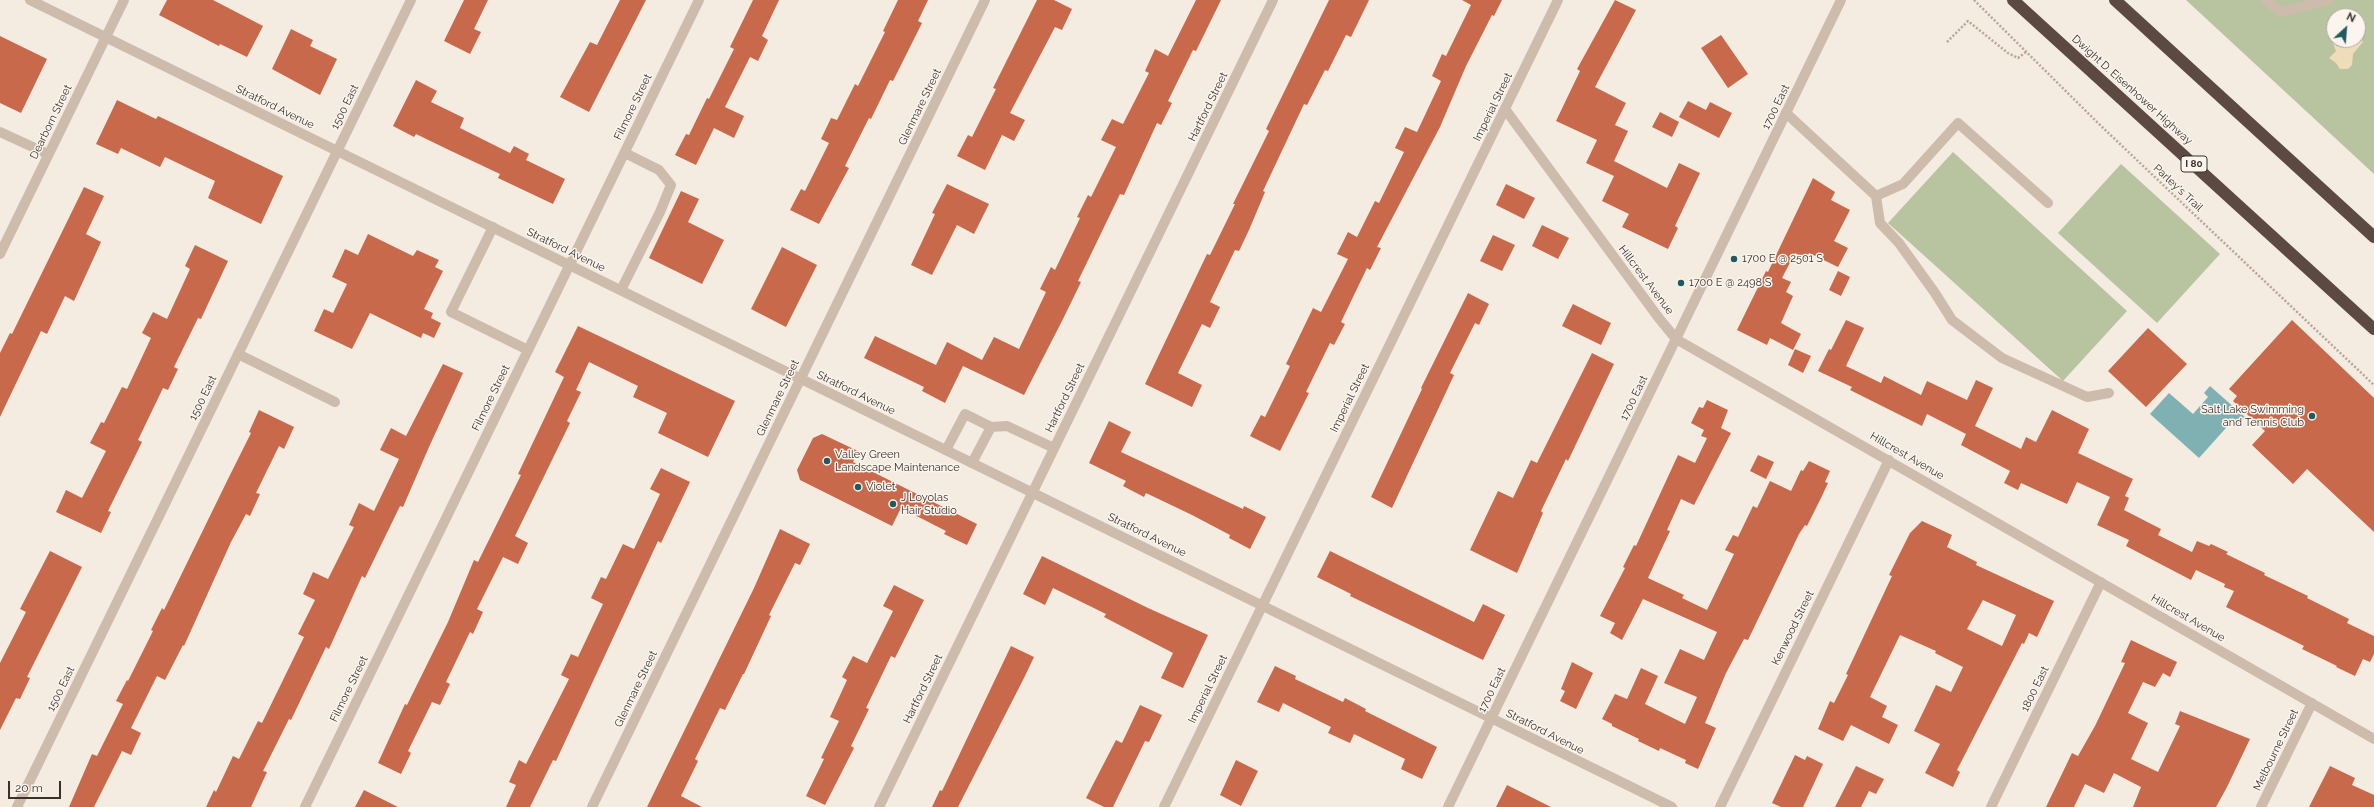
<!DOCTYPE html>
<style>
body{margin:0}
#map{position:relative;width:2374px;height:807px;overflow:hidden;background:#f4ebe1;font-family:Raleway,sans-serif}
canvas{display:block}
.north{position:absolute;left:2326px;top:8px;width:40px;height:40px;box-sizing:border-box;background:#fbf5ee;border:1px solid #aea6a0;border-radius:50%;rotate:26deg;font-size:11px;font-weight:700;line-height:16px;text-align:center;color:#3b302b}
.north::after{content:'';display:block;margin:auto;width:14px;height:18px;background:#1f5a5e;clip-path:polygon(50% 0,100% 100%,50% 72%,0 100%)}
.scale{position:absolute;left:8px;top:781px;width:53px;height:18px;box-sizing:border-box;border:2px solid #3b302b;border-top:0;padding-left:5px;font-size:12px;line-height:14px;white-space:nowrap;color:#3b302b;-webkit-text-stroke:3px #fbf5ee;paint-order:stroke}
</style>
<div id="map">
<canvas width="2374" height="807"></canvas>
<div class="north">N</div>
<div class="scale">20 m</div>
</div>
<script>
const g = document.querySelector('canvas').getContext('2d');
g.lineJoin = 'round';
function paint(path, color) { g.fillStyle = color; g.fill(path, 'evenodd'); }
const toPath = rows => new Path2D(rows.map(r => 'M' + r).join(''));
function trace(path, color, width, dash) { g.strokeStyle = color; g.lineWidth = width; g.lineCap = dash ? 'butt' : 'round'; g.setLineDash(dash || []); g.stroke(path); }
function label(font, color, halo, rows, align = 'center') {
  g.font = font + ' Raleway,sans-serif'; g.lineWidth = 3; g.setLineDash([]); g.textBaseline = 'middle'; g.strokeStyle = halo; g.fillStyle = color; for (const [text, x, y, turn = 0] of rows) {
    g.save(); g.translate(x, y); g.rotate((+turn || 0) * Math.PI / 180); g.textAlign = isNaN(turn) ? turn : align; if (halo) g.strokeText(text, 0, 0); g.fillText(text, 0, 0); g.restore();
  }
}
const green = toPath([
 [2186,0,2374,0,2374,174],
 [2334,16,2358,16,2358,40,2334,40],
 [1953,152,2127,311,2063,381,1888,223],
 [2121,164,2220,254,2157,323,2058,233]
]);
const sand = toPath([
 [2358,34,2363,42,2353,54,2352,65,2348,69,2340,69,2336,63,2329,58,2336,51,2333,43,2337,40,2358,40]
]);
const water = toPath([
 [2210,386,2245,417,2239,424,2234,419,2199,458,2150,414,2169,393,2193,414,2208,397,2204,393]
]);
const building = toPath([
 [167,0,213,0,263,26,247,57,220,44,219,46,159,15],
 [464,0,488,0,474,29,481,32,470,54,444,41],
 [620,0,646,0,589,112,560,97,590,42,597,45],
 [753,0,779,0,762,36,768,40,758,61,750,57,725,107,744,116,734,138,714,128,696,165,675,155,686,134,689,135,707,98,709,99,734,49,730,47],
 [898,0,928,0,918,21,922,23,893,81,890,80,871,119,869,118,845,166,849,168,819,224,790,210,801,189,805,191,829,143,821,139,831,118,837,120,855,84,858,86,885,32,883,31],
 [1037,0,1054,0,1072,9,1062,30,1055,27,1010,113,1025,120,1014,141,1002,135,985,170,957,156,968,135,972,137,996,89,993,88],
 [1196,0,1221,0,1196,51,1193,50,1168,101,1172,103,1161,125,1157,123,1124,195,1120,194,1078,281,1081,282,1063,319,1024,395,963,366,945,403,922,391,924,387,864,358,875,336,936,365,947,342,982,360,994,337,1019,349,1046,292,1040,289,1051,267,1055,270,1080,218,1077,217,1088,195,1091,197,1116,147,1101,140,1112,119,1123,124,1149,73,1145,71,1155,49,1168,56],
 [1329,0,1369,0,1351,37,1346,35,1328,71,1325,70,1307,105,1304,104,1263,191,1265,192,1249,230,1239,251,1235,250,1210,302,1220,307,1210,328,1202,324,1178,373,1202,385,1192,407,1145,384,1207,254,1210,255,1235,204,1233,204,1269,131,1266,129],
 [1462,0,1502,0,1494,16,1492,15,1466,66,1440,127,1377,247,1381,248,1370,270,1367,268,1341,322,1345,324,1334,345,1330,343,1306,392,1309,393,1280,451,1250,436,1261,415,1265,417,1290,366,1286,364,1313,308,1321,312,1348,259,1337,254,1348,232,1357,237,1375,201,1379,203,1404,152,1395,148,1405,127,1417,132,1441,81,1432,76,1442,54,1446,56,1471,5],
 [1615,0,1636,10,1595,87,1626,103,1615,125,1628,131,1614,161,1667,188,1679,163,1700,173,1675,226,1678,228,1668,249,1622,227,1629,214,1602,201,1614,176,1586,163,1597,140,1556,121,1580,71,1577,69],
 [291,29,313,40,310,46,337,59,320,95,272,69],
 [1721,35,1748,74,1728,88,1701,48],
 [0,36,47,59,21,113,0,103],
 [416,80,437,91,431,102,464,118,460,128,510,153,514,146,529,154,526,160,565,179,553,204,498,178,500,174,449,150,416,134,414,137,393,126],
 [117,100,156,119,158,116,283,176,261,224,208,198,215,181,165,157,160,167,121,148,118,154,96,144],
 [1688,101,1706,110,1710,102,1732,113,1719,138,1679,117],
 [1660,112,1679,122,1672,137,1652,127],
 [1813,178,1835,192,1831,200,1850,210,1834,241,1848,248,1838,267,1809,253,1806,259,1795,253,1782,278,1791,282,1786,292,1793,296,1781,323,1801,334,1793,350,1770,338,1767,345,1737,330,1766,271,1768,272],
 [947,184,989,204,974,234,957,225,932,275,911,265,935,214,932,213],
 [1506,184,1535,198,1524,219,1496,205],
 [84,187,104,196,86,234,101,242,74,301,65,296,47,334,41,331,0,417,0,353,10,333,12,334],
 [681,191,699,199,688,222,724,240,702,284,649,258],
 [1542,225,1569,238,1558,259,1532,246],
 [368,234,413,256,417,250,439,260,435,267,443,271,424,309,433,313,431,318,441,323,434,338,423,333,421,338,370,313,352,349,314,331,324,309,333,313,347,284,332,277,345,249,358,255],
 [1493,235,1515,245,1502,271,1480,261],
 [195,245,228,261,201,319,198,318,174,367,178,369,168,390,163,388,138,440,142,442,108,511,111,512,101,533,56,512,66,490,82,498,106,451,90,443,101,422,104,423,122,387,127,389,151,338,142,333,153,312,167,319,190,269,185,266],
 [782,247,817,265,786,327,751,309],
 [1838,271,1850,277,1841,296,1829,290],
 [1468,293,1489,304,1479,325,1475,323,1450,373,1454,375,1392,508,1371,497,1422,389,1421,388],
 [1573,304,1611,323,1601,345,1562,326],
 [1846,320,1864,328,1846,366,1881,383,1884,376,1921,395,1927,381,1967,400,1976,380,1993,388,1975,426,2021,449,2026,437,2036,442,2052,410,2089,429,2078,453,2133,479,2125,496,2129,498,2124,510,2161,529,2158,535,2192,552,2197,541,2209,546,2211,544,2228,552,2226,554,2265,573,2264,575,2308,596,2307,598,2349,619,2347,623,2374,636,2374,654,2370,662,2363,659,2355,676,2336,667,2337,666,2302,649,2304,646,2226,607,2234,591,2224,587,2225,584,2196,570,2191,580,2126,546,2129,540,2097,525,2110,497,2077,482,2067,504,2021,483,2018,490,2004,483,2010,471,1961,445,1966,434,1927,414,1922,426,1850,390,1852,387,1818,371,1829,349,1831,350],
 [2292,320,2374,398,2374,532,2307,469,2293,484,2252,445,2265,431,2233,401,2237,396,2229,389],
 [578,326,735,401,708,457,658,433,667,413,633,397,638,386,589,362,576,390,581,392,567,421,570,423,515,536,528,543,518,564,503,557,477,609,483,612,473,634,470,632,446,682,450,684,440,705,432,702,408,751,411,753,401,774,378,763,405,704,407,705,448,622,474,560,478,562,521,475,518,474,564,377,555,372],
 [2148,328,2187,364,2146,407,2108,371],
 [1795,349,1811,356,1803,373,1788,365],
 [1592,353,1614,364,1568,461,1566,459,1541,511,1543,513,1517,573,1470,550,1498,491,1513,498,1531,460,1537,463],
 [443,364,463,373,429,447,403,507,400,506,365,578,362,576,329,649,326,647,291,720,289,719,263,771,267,772,251,807,206,807,214,790,216,792,233,756,239,759,258,721,262,723,304,637,298,634,315,600,303,594,313,572,328,579,354,527,349,525,359,503,374,511,399,459,380,450,391,428,406,436],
 [1707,400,1728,410,1721,428,1731,433,1694,505,1681,499,1667,530,1670,531,1648,578,1684,595,1682,598,1707,610,1734,554,1725,550,1733,535,1738,537,1753,506,1757,508,1770,481,1791,491,1801,470,1803,471,1809,461,1830,471,1825,482,1828,483,1821,498,1807,526,1805,525,1799,534,1748,640,1744,639,1726,673,1705,723,1716,728,1698,769,1685,763,1686,760,1660,748,1659,751,1638,741,1639,739,1612,726,1612,724,1602,719,1615,694,1627,699,1641,668,1658,676,1645,704,1685,724,1697,697,1664,683,1680,649,1704,660,1717,632,1643,599,1622,640,1610,633,1615,623,1600,616,1625,568,1623,567,1634,545,1636,546,1678,455,1695,463,1707,438,1701,436,1704,430,1691,423,1699,407,1703,408],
 [259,410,294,427,284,449,279,446,256,493,260,494,250,516,246,514,231,542,184,646,183,645,165,680,157,676,131,728,141,733,131,755,122,751,94,807,69,807,92,754,97,756,123,704,116,701,127,680,128,681,153,631,151,630,162,608,164,610,228,479,251,433,249,432],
 [1109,421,1131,432,1121,452,1243,509,1244,506,1266,517,1250,549,1229,538,1230,535,1192,515,1146,493,1144,497,1123,486,1126,481,1089,463],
 [822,434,858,451,853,462,977,524,967,545,944,534,946,531,901,508,892,526,800,480,797,470,813,438],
 [1758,455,1774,462,1766,479,1750,471],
 [661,468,690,482,661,543,658,541,556,761,553,760,530,807,506,807,516,785,509,782,519,760,526,764,569,679,561,675,571,654,578,657,603,604,591,598,601,577,606,579,623,544,634,549,660,494,650,489],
 [1922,521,1952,535,1947,547,1977,562,1976,565,2054,601,2037,637,2029,633,2024,644,2022,643,1957,770,1960,772,1953,787,1925,773,1940,744,1914,731,1936,685,1951,692,1963,667,1935,653,1936,651,1900,635,1870,697,1887,706,1882,717,1898,725,1889,744,1851,725,1843,741,1818,729,1830,701,1834,703,1848,675,1846,674,1892,576,1889,575,1910,533],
 [1983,600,2016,615,2002,646,1967,629],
 [780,529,810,544,800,565,795,563,769,615,771,616,744,674,743,674,725,710,720,708,695,759,698,761,681,796,702,807,647,807,754,588],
 [50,551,82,567,27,677,30,678,20,699,16,698,0,730,0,663,26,612,20,609],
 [1330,551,1474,622,1483,604,1505,615,1483,660,1350,596,1351,594,1317,577],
 [1042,556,1148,608,1208,635,1183,688,1161,678,1173,653,1104,617,1106,614,1053,588,1045,605,1023,594],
 [894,585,924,600,895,658,891,656,866,708,869,709,851,746,854,748,825,805,806,796,824,759,821,758,839,721,830,717,847,680,842,677,853,656,867,663,893,611,883,606],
 [2131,640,2177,662,2170,677,2163,673,2155,687,2143,682,2128,713,2148,723,2131,759,2158,772,2180,726,2175,724,2180,711,2250,739,2227,787,2216,807,2133,807,2141,787,2114,773,2104,793,2085,784,2074,807,2046,807,2072,753,2078,756,2095,726,2125,663,2121,662],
 [1011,646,1034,657,1024,678,958,807,932,807,940,790,942,791],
 [1572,662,1593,673,1576,709,1560,701,1565,691,1561,689],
 [1275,666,1296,676,1295,679,1343,702,1345,698,1366,709,1365,711,1437,747,1422,779,1401,769,1405,759,1354,734,1350,743,1328,733,1331,727,1283,703,1279,712,1257,702],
 [1140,705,1162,715,1149,742,1145,741,1113,807,1104,807,1086,798,1116,740,1122,743],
 [1795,755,1805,760,1807,756,1823,764,1803,807,1781,807,1772,803],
 [1236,760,1258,771,1241,806,1220,795],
 [1856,766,1884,779,1876,794,1869,791,1861,807,1835,807],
 [2330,766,2355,778,2352,785,2374,795,2374,807,2309,807],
 [1507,785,1551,807,1496,807],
 [364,790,398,807,355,807]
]);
const path = toPath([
 [1974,0,2101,126,2374,385],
 [1947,42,1968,21,2008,53,2018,58,2026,52]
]);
const service = toPath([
 [2266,0,2281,12,2329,0],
 [1786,113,1876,196,1903,184,1958,123,2048,203],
 [0,132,48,154],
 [1876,196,1880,223,1899,243,1935,293,1952,320,2002,358,2048,379,2087,397,2109,393],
 [493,227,451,312,528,350],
 [621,290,660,212,671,185,659,170,625,153],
 [238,354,335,402],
 [991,427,1007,426,1054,448],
 [946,450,965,414,991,427,972,463]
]);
const minor = toPath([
 [30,0,1672,807],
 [1505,109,1658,317,1676,339,2374,739],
 [0,254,124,0],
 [17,807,411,0],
 [305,807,699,0],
 [592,807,985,0],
 [879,807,1273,0],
 [1164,807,1558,0],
 [1720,807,1889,460],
 [1991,807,2101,582],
 [2261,807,2312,703]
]);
const tertiary = toPath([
 [1448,807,1841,0]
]);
const motorway = toPath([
 [2013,0,2374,329],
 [2115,0,2374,237]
]);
const markers = [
 [1734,259,4,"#1f5a5e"],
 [1681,283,4,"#1f5a5e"],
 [2312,416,4,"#1f5a5e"],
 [827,461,4,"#1f5a5e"],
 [858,487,4,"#1f5a5e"],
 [893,504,4,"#1f5a5e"]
];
const shields = [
 [2194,164,26]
];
const shieldNames = [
 ["I 80",2194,164]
];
const streetNames = [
 ["Dwight D. Eisenhower Highway",2132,90,42],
 ["Stratford Avenue",275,107,26],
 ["1500 East",345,107,-64],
 ["Filmore Street",633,107,-64],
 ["Glenmare Street",920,107,-64],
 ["Hartford Street",1208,107,-64],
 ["Imperial Street",1493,107,-64],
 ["1700 East",1776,107,-64],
 ["Dearborn Street",51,122,-64],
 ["Parley's Trail",2178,188,43],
 ["Stratford Avenue",566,250,26],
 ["Hillcrest Avenue",1646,280,53],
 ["Stratford Avenue",856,393,26],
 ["1500 East",203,398,-64],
 ["Filmore Street",491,398,-64],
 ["Glenmare Street",778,398,-64],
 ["Hartford Street",1065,398,-64],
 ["Imperial Street",1350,398,-64],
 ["1700 East",1634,398,-64],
 ["Hillcrest Avenue",1907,456,30],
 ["Stratford Avenue",1147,535,26],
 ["Hillcrest Avenue",2188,618,30],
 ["Kenwood Street",1793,628,-64],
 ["1500 East",61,689,-64],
 ["Filmore Street",349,689,-64],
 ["Glenmare Street",636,689,-64],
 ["Hartford Street",923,689,-64],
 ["Imperial Street",1208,689,-64],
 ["1800 East",2035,689,-64],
 ["1700 East",1492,690,-64],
 ["Stratford Avenue",1545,732,27],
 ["Melbourne Street",2276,750,-64]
];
const poiNames = [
 ["1700 E @ 2501 S",1742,259],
 ["1700 E @ 2498 S",1689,283],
 ["Salt Lake Swimming",2304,410,"right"],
 ["and Tennis Club",2304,423,"right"],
 ["Valley Green",835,455],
 ["Landscape Maintenance",835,468],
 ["Violet",866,487],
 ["J Loyolas",901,498],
 ["Hair Studio",901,511]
];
paint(green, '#b8c4a0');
paint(sand, '#efdcb8');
paint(water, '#7fb0b2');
paint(building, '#c8694b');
trace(path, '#b9a596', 2.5, [2, 2]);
trace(service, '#cdbbac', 10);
trace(minor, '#cdbbac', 10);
trace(tertiary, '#cdbbac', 10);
trace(motorway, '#5c4a42', 12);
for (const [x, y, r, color] of markers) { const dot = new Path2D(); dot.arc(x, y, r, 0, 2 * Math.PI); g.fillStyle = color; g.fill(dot); trace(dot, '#fbf5ee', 1.5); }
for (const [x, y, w] of shields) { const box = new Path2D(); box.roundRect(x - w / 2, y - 8, w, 16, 3); g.fillStyle = '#fbf5ee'; g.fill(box); trace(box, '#3b302b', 1); }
label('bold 10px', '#3b302b', null, shieldNames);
label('11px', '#3b302b', '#fbf5ee', streetNames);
label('11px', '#3b302b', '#fbf5ee', poiNames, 'left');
</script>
